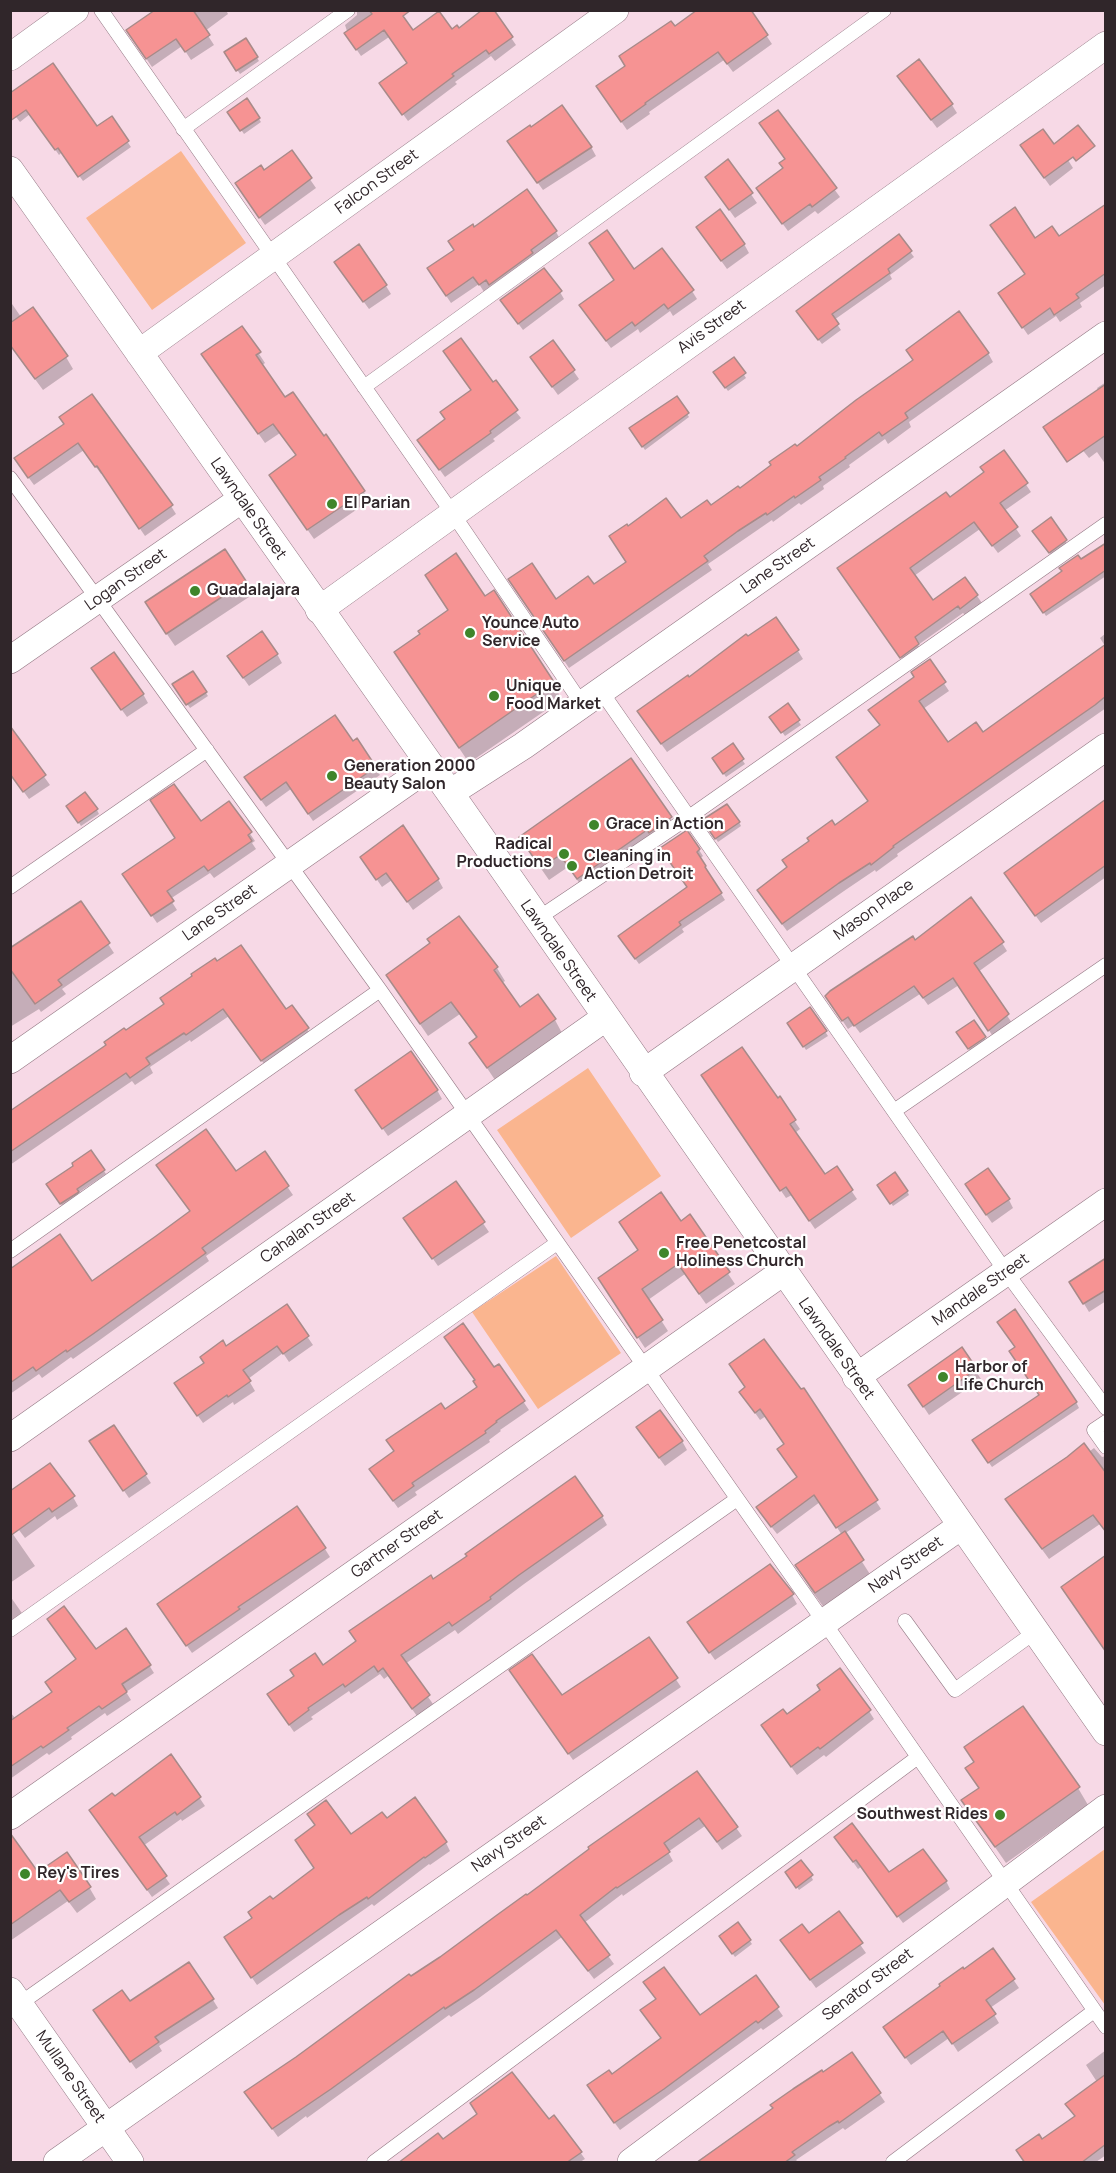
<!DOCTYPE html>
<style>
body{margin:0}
#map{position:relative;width:1116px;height:2173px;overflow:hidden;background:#f7d9e6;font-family:Manrope,sans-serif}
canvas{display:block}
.frame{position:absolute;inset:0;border:12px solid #30262a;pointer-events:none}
</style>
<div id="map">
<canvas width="1116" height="2173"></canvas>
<div class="frame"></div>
</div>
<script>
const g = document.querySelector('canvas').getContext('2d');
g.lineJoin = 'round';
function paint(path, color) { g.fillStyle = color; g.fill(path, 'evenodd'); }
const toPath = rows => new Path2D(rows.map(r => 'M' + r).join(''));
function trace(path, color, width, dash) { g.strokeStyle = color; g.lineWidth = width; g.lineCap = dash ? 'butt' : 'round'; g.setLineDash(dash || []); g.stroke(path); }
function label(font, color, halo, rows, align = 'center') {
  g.font = font + ' Manrope,sans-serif'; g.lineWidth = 4.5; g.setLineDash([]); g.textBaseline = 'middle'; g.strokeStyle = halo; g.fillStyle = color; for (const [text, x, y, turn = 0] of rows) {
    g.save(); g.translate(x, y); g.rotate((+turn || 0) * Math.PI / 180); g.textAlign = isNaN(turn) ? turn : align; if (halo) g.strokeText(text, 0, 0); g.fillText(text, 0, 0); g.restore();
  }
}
const green = toPath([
 [181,151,246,243,152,310,86,218],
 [588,1068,661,1176,571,1238,497,1130],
 [556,1256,621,1353,538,1409,472,1312],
 [1105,1849,1105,2005,1031,1902]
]);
const shadow = toPath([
 [157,10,226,10,228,14,205,31,214,45,191,60,182,46,152,67,133,39],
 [357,10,397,10,412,32,458,30,492,10,516,45,495,61,491,56,455,82,457,84,408,121,386,91,409,63,389,37,361,56,350,40,345,25,357,15],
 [749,10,772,44,733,72,724,60,649,112,650,114,627,130,603,95,627,67,674,28],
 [246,40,259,61,240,74,226,53],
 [904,84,952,105,957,113,937,128],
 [11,95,97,128,111,118,131,147,83,181,62,152,59,155,30,114,20,122,12,112],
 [246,100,261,122,244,134,229,112],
 [777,112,840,197,818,214,815,211,788,231,762,196,784,168,786,160],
 [591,147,596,156,543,190,514,150],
 [291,152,316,188,265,225,242,192,263,172],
 [1027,154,1068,160,1073,168,1050,186],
 [728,161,757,203,735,218,712,186],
 [1106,213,1106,285,1080,303,1082,307,1060,322,1056,316,1028,335,1005,302,1026,275,1035,240,1059,238],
 [697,227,744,244,749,253,727,269],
 [474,229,556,232,560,239,484,292,479,284,451,303,433,276],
 [899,237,914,257,890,275,892,279,834,320,841,330,822,344,801,317],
 [341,271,386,286,391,294,369,309],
 [634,271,692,291,697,299,673,316,670,311,640,333,638,329,611,348,586,314],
 [560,292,564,299,523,330,506,307],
 [10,301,21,317,66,357,73,369,43,390,10,345],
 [242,328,265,363,261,366,285,399,364,492,369,501,314,539,276,485,297,456,280,433,265,443,203,355],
 [553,342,579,379,558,395,537,366],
 [988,353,993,362,909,422,911,427,888,444,885,439,849,465,850,467,823,486,824,489,801,505,799,503,773,522,772,520,743,540,708,564,712,570,569,668,515,588,556,601,594,586,681,520,711,507,739,490,797,448],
 [734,359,746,378,728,391,717,376],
 [1106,382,1106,465,1097,452,1089,458,1063,426,1098,390,1097,388],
 [493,384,521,418,493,439,495,441,445,477,424,448],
 [677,398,689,417,645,450,631,429],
 [65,424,171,506,176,514,145,536,102,473,101,474,84,450,34,485,20,466],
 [1004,452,1031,492,1004,511,1021,536,998,553,980,529,914,576,933,602,965,579,982,603,965,615,963,613,918,645,923,653,906,664,844,576,985,473],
 [1050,519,1068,545,1052,556,1036,535],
 [1106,544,1106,576,1046,616,1032,594],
 [224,551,252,595,175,646,154,615],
 [427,576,485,598,493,592,562,699,469,763,396,653,422,635,449,611],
 [1106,633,1106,708,897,854,898,856,876,872,875,870,844,891,787,931,763,898,811,842,869,802,881,726,875,718,916,678,929,661,949,691,923,709,948,745,983,734,1105,646,1100,638],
 [798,651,803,659,667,752,644,720],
 [277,654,282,663,249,686,234,665],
 [192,673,208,696,190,708,174,685],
 [98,677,143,694,148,703,127,717],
 [788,706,801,725,785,736,774,721],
 [10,729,50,785,29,799,10,773],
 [732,745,745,764,726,777,716,762],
 [630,761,679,831,585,891,568,867,549,880,528,850],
 [375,767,380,775,313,821,291,789,266,807,250,785],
 [1106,801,1106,877,1041,923,1010,881],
 [229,803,255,841,252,843,256,849,214,878,210,873,170,899,177,910,157,923,129,882,200,823],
 [70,810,97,810,99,814,81,826],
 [704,821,739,822,741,826,718,842],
 [699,850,703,856,699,859,725,900,682,929,684,932,639,964,624,943,688,887,665,854],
 [367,865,438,879,443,888,413,910,392,880,382,887],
 [81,903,114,953,62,989,66,994,41,1012,39,1009,10,1027,10,950],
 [915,942,1002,943,1007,951,978,972,1012,1023,994,1038,959,985,928,1005,920,994,860,1033,854,1025,848,1029,832,1005],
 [497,968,505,981,502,983,520,1009,555,1020,562,1033,495,1080,479,1056,477,1039,460,1014,428,1036,396,989],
 [194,977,285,1011,307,1029,312,1037,267,1068,229,1016,191,1042,190,1040,150,1067,153,1073,135,1085,132,1081,10,1165,10,1114,165,1005],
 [810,1009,828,1036,806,1050,789,1023],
 [960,1037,984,1038,987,1041,971,1052],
 [708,1084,777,1100,779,1098,800,1129,795,1133,824,1176,836,1168,857,1199,815,1229,792,1195,786,1198],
 [437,1090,442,1099,388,1136,362,1099],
 [264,1153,293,1195,206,1256,209,1261,97,1342,73,1359,71,1357,42,1378,39,1374,10,1394,10,1271,92,1283,191,1212,162,1173,235,1173],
 [104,1171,106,1174,78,1193,79,1196,63,1207,48,1185],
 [455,1183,489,1232,438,1266,410,1226],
 [881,1189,907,1191,909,1195,893,1206],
 [971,1193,1009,1200,1013,1208,992,1223],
 [689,1216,735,1284,706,1304,685,1274,648,1300,668,1331,645,1348,606,1289],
 [1106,1274,1106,1301,1089,1312,1071,1282],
 [286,1306,313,1345,289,1362,283,1353,248,1379,255,1391,234,1405,233,1402,203,1423,181,1392,226,1348],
 [961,1349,981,1379,929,1415,915,1394],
 [499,1366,529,1410,500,1430,501,1431,489,1440,490,1442,415,1492,417,1495,398,1508,376,1477,395,1452,444,1411,478,1388],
 [803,1390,881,1509,844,1534,877,1585,831,1617,811,1590,797,1566,842,1535,820,1502,777,1534,763,1516,798,1478,786,1445,766,1416,760,1420,746,1400],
 [1076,1402,1079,1408,992,1467,977,1446],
 [113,1427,151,1483,129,1498,96,1450],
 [643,1436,682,1441,687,1450,665,1466],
 [1094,1448,1102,1457,1106,1456,1106,1531,1100,1524,1049,1559,1013,1510],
 [73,1497,78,1506,57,1520,55,1516,25,1538,10,1518],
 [602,1516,607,1525,524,1584,458,1634,455,1630,405,1664,433,1704,417,1716,388,1676,384,1679,380,1674,351,1694,349,1691,311,1717,313,1719,294,1732,274,1703,357,1642,433,1581],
 [10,1530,35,1566,10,1583],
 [325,1549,330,1557,192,1653,164,1613],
 [792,1595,797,1604,715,1660,694,1630],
 [10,1596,24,1616,10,1625],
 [649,1639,681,1687,573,1760,516,1678,562,1697],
 [95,1651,149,1665,154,1673,126,1692,131,1700,107,1716,105,1713,71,1737,72,1739,49,1755,47,1753,10,1779,10,1712,16,1719,53,1693],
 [869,1711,874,1719,826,1757,824,1755,797,1775,768,1734,787,1716],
 [171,1756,205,1806,182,1821,181,1819,143,1846,170,1884,152,1897,96,1818,114,1798],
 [975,1763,1078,1788,1088,1805,1006,1863,963,1801,979,1789,967,1769],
 [697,1773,742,1836,722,1850,705,1826,668,1852,673,1861,623,1896,622,1894,584,1923,614,1964,594,1979,562,1937,479,1998,451,2017,449,2015,307,2118,306,2116,278,2137,246,2092,411,1978],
 [387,1820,446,1843,450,1851,430,1865,429,1864,374,1906,372,1904,257,1985,230,1946,253,1919,272,1901,316,1869,351,1836],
 [840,1844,889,1874,946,1881,950,1889,903,1923,861,1867,858,1869],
 [10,1856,38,1875,89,1887,96,1899,77,1913,68,1901,10,1941],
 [789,1876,811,1876,813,1880,799,1890],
 [838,1913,866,1953,816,1988,787,1949],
 [738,1924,752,1944,735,1957,723,1940],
 [993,1950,1019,1988,990,2008,999,2023,958,2052,949,2038,911,2065,890,2036,964,1971],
 [755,1977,783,2016,763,2030,761,2028,620,2130,593,2094,612,2076,662,2039,642,2011,699,2017],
 [213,2000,218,2008,159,2046,162,2051,136,2069,100,2019,129,2003],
 [1106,2050,1106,2155,1096,2162,1026,2162,1042,2141,1076,2117,1067,2104,1097,2082,1086,2065],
 [852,2054,885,2102,845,2130,843,2128,796,2160,798,2162,696,2162],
 [548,2121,580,2152,585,2159,580,2162,400,2162,443,2142]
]);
const building = toPath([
 [155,10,193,10,210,35,185,52,176,39,146,59,126,30,155,10],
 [369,10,411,10,403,16,413,30,439,11,452,29,457,25,459,28,482,10,494,10,513,37,489,54,486,50,452,74,454,76,402,115,379,83,407,63,384,30,356,50,344,33,372,14,369,10],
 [697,10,751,10,768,35,727,64,718,52,645,103,646,104,621,122,596,86,625,66,619,56,671,21,675,26,697,10],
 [246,38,258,57,236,71,224,52,246,38],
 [919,59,953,104,931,120,897,76,919,59],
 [53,63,97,126,112,116,129,141,78,177,58,148,55,150,26,110,10,121,10,93,53,63],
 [247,98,260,118,240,131,227,112,247,98],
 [562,105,592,147,537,183,507,141,530,125,531,127,562,105],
 [778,110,837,188,812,207,810,204,782,224,756,188,783,168,779,163,785,159,759,123,778,110],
 [1078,125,1095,146,1076,161,1073,157,1044,178,1020,145,1043,129,1054,144,1078,125],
 [292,150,312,178,259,218,235,183,261,165,264,170,292,150],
 [728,159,753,193,729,210,705,177,728,159],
 [527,189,557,231,531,250,533,253,489,285,486,280,479,285,473,277,446,296,427,268,454,250,448,241,473,224,474,227,527,189],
 [1106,204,1106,273,1076,294,1079,298,1054,315,1050,308,1022,328,998,293,1025,274,990,225,1015,207,1035,238,1052,226,1059,236,1106,204],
 [720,209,745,244,721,261,696,227,720,209],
 [607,230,634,269,662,248,694,290,668,309,664,304,635,326,632,322,606,341,579,305,614,280,589,243,607,230],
 [899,234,912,251,888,269,890,273,832,314,839,324,818,340,796,311,899,234],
 [359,244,387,285,363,302,334,262,359,244],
 [544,268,562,291,518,324,500,300,544,268],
 [33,307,68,356,35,379,10,345,10,323,33,307],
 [959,311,989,353,905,413,908,418,882,436,879,432,845,457,846,458,819,477,821,480,795,498,794,496,767,515,766,513,738,531,704,556,708,561,564,661,508,579,532,563,556,599,588,576,594,584,626,562,609,536,627,524,628,526,666,498,681,518,707,500,711,505,738,486,740,488,771,465,769,462,795,444,797,446,856,400,913,360,906,350,959,311],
 [242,326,261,352,256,355,285,397,293,392,324,436,326,434,365,491,307,530,269,475,296,455,273,424,258,434,201,354,242,326],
 [461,338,493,382,496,380,518,410,490,431,491,433,439,470,417,440,445,419,440,412,471,390,443,351,461,338],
 [553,340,575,370,552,387,530,357,553,340],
 [734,357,746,373,725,388,713,372,734,357],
 [1106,384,1106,435,1067,462,1043,427,1106,384],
 [92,394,173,505,139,529,97,466,95,467,78,443,28,478,14,458,64,424,59,417,92,394],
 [677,396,689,413,642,447,629,428,677,396],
 [1004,450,1028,483,1000,503,1018,527,992,546,974,522,910,568,933,600,965,577,978,595,960,609,958,606,915,637,919,644,900,658,837,568,946,492,950,497,984,472,980,467,1004,450],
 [1051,517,1067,540,1049,553,1032,531,1051,517],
 [1106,543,1106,570,1043,613,1030,594,1062,571,1059,568,1078,555,1081,559,1106,543],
 [225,549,246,581,166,634,145,602,225,549],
 [456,553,485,596,494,590,554,682,459,748,394,652,420,634,418,631,448,610,425,575,456,553],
 [776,617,799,650,661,744,637,711,688,675,689,677,746,634,748,636,776,617],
 [262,631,278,654,243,678,227,656,262,631],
 [1106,644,1106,696,1095,705,893,846,894,847,871,865,870,863,839,883,782,924,757,890,787,867,782,860,809,841,807,838,832,820,835,825,868,801,836,757,880,725,868,710,914,677,911,672,930,659,946,682,919,701,948,742,976,722,983,732,1106,644],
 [114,652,144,694,121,710,91,668,114,652],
 [193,671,207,692,186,705,172,684,193,671],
 [788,703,800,720,781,733,769,717,788,703],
 [335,715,353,741,357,738,376,767,308,814,286,782,261,800,244,777,335,715],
 [10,726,46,775,23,792,10,774,10,726],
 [733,743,744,759,723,774,712,758,733,743],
 [631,758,672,817,649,833,647,830,577,879,560,855,541,868,519,837,631,758],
 [174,784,201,821,229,801,252,832,248,835,252,841,208,871,204,866,167,891,174,901,151,916,122,874,175,838,150,800,174,784],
 [85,792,98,809,78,823,66,806,85,792],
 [1106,799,1106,865,1035,916,1004,873,1106,799],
 [727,804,740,822,715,839,702,820,727,804],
 [403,825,439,879,407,902,386,873,376,880,360,857,403,825],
 [687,830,700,849,697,852,706,866,705,867,722,893,679,922,681,925,635,959,618,936,687,887,660,848,687,830],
 [971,897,1004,942,974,963,1009,1014,988,1031,953,978,923,998,914,986,854,1026,848,1017,842,1021,825,996,830,991,913,936,915,940,971,897],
 [81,901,110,943,58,980,62,985,35,1004,10,969,10,948,81,901],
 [459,916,498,967,494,970,520,1007,538,994,556,1019,487,1068,469,1043,477,1037,451,1002,420,1024,386,975,430,943,427,939,459,916],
 [241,945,286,1009,292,1005,309,1028,261,1061,223,1009,186,1035,184,1033,146,1058,150,1064,130,1078,126,1073,10,1152,10,1111,106,1045,104,1042,124,1028,126,1030,164,1004,160,998,192,976,191,974,215,958,217,961,241,945],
 [810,1007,827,1031,803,1047,787,1023,810,1007],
 [974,1020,986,1037,968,1049,956,1032,974,1020],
 [742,1047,778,1098,780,1096,796,1120,790,1124,825,1174,837,1166,853,1190,809,1221,786,1187,780,1191,701,1075,742,1047],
 [411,1051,438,1090,382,1129,355,1090,411,1051],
 [206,1129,236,1171,265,1151,289,1186,202,1248,206,1253,93,1334,67,1352,66,1350,36,1371,33,1367,10,1383,10,1269,60,1234,92,1281,156,1236,190,1211,156,1165,206,1129],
 [91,1150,105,1170,77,1189,79,1192,60,1204,46,1184,73,1166,72,1163,91,1150],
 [988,1168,1010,1199,986,1215,965,1184,988,1168],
 [895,1172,908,1191,890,1204,877,1185,895,1172],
 [456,1181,485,1222,432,1259,403,1218,456,1181],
 [661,1192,681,1221,690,1214,730,1272,699,1294,678,1264,642,1289,663,1320,637,1338,598,1278,638,1250,619,1222,661,1192],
 [1106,1258,1106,1290,1083,1304,1069,1282,1106,1258],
 [287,1304,309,1336,283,1354,277,1346,243,1370,251,1381,228,1397,227,1395,197,1416,174,1383,204,1363,200,1357,223,1340,226,1346,287,1304],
 [1015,1309,1077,1402,988,1463,972,1440,1039,1395,1009,1351,1015,1347,997,1322,1015,1309],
 [463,1323,494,1367,499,1364,525,1401,496,1421,497,1422,485,1431,486,1433,412,1483,414,1486,393,1501,369,1469,394,1451,386,1440,441,1403,445,1409,477,1387,473,1381,475,1380,444,1337,463,1323],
 [764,1339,801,1389,804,1388,878,1500,836,1528,814,1495,771,1527,756,1507,797,1477,777,1449,784,1444,760,1409,755,1413,739,1392,745,1387,729,1364,764,1339],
 [962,1347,977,1369,923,1407,908,1385,962,1347],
 [660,1410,683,1441,659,1458,636,1427,660,1410],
 [114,1425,147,1474,123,1491,89,1441,114,1425],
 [1084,1443,1106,1473,1106,1532,1093,1515,1042,1549,1005,1499,1067,1457,1084,1443],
 [50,1463,75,1496,52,1512,49,1508,10,1536,10,1491,50,1463],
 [575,1476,603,1516,519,1575,490,1597,491,1599,452,1626,449,1622,401,1655,430,1695,412,1709,383,1668,378,1672,374,1666,345,1687,343,1684,308,1708,309,1710,289,1725,267,1694,294,1676,290,1670,315,1653,323,1665,356,1641,349,1631,431,1575,433,1579,467,1556,465,1554,493,1534,575,1476],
 [297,1506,326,1548,238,1607,240,1609,186,1646,157,1604,297,1506],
 [845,1531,864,1560,815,1593,795,1565,845,1531],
 [1106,1555,1106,1652,1061,1587,1106,1555],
 [770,1564,794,1594,709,1653,687,1622,770,1564],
 [64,1606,96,1649,126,1628,151,1665,122,1684,127,1692,102,1709,99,1706,67,1728,69,1730,43,1748,41,1746,10,1767,10,1721,52,1692,45,1682,76,1659,47,1619,64,1606],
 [649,1637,678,1678,568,1754,509,1670,532,1654,562,1695,649,1637],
 [840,1668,871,1710,820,1749,818,1747,791,1767,761,1725,783,1709,787,1714,820,1690,817,1685,840,1668],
 [1023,1706,1080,1787,995,1847,961,1800,979,1788,965,1768,974,1762,964,1747,1023,1706],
 [171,1754,201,1797,177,1815,175,1812,139,1837,167,1876,147,1890,89,1810,112,1793,115,1796,171,1754],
 [697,1771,738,1827,717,1842,699,1818,664,1843,670,1852,617,1888,616,1887,580,1915,610,1955,588,1971,556,1930,474,1990,445,2009,444,2007,331,2089,272,2129,244,2092,296,2057,409,1974,411,1976,440,1957,497,1915,526,1894,527,1895,589,1849,588,1847,697,1771],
 [415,1797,447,1842,425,1858,424,1857,368,1899,367,1897,339,1915,251,1978,224,1937,252,1918,248,1912,270,1896,273,1899,314,1868,295,1840,315,1825,307,1814,326,1800,351,1834,382,1812,387,1818,415,1797],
 [852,1823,889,1872,923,1849,947,1881,897,1917,856,1860,853,1862,834,1837,852,1823],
 [10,1833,38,1872,67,1852,91,1887,69,1902,60,1890,10,1925,10,1833],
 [801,1860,813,1875,796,1888,785,1872,801,1860],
 [839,1911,863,1943,810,1980,780,1940,802,1924,809,1933,839,1911],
 [738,1922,751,1940,732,1954,719,1936,738,1922],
 [993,1948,1015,1979,986,2000,996,2014,952,2044,943,2031,905,2058,883,2027,940,1986,939,1984,963,1967,964,1969,993,1948],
 [189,1962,214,1999,155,2037,159,2042,130,2062,93,2010,122,1990,130,2001,189,1962],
 [664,1967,700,2015,756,1975,779,2007,758,2023,756,2021,664,2089,614,2123,587,2085,609,2070,612,2074,661,2038,640,2010,656,1999,643,1982,664,1967],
 [852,2052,881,2093,839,2123,838,2121,828,2127,792,2152,795,2155,784,2163,696,2163,773,2108,770,2105,793,2089,822,2070,823,2072,852,2052],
 [512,2072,549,2119,554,2115,582,2152,566,2163,398,2163,438,2133,443,2139,477,2114,470,2103,512,2072],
 [1106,2074,1106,2144,1081,2163,1025,2163,1016,2150,1039,2134,1042,2139,1075,2116,1065,2104,1106,2074]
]);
const lane = toPath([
 [101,10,453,514,582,704],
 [183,129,348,10],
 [364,387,884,10],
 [10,478,380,990,824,1622,1106,2027],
 [601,691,1006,1272,1106,1408],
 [10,887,207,750],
 [537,919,689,817,1106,524],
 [894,1111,1106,965],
 [10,1251,380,990],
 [1106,1422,1094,1430,1106,1447],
 [905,1621,955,1690,1035,1632],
 [10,1630,557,1243],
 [15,2007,737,1499],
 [374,2162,918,1757],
 [893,2162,1094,2011]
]);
const street = toPath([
 [10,57,75,10],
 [10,170,450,793,1106,1732],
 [139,353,615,10],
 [319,610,1106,45],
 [10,660,242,499],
 [450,793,523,746,1106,335],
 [10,1060,430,766],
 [643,1073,1106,747],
 [856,1377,1106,1202],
 [10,1438,605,1018],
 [10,1816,783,1272],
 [10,1991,130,2162],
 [57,2162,961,1526],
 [631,2162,1106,1808]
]);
const markers = [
 [332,504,6,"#3f852b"],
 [195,591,6,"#3f852b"],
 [470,633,6,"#3f852b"],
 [494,696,6,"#3f852b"],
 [332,776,6,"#3f852b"],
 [594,825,6,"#3f852b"],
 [564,854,6,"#3f852b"],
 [572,866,6,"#3f852b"],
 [664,1253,6,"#3f852b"],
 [943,1377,6,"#3f852b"],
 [1000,1815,6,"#3f852b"],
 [25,1874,6,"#3f852b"]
];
const streetNames = [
 ["Falcon Street",377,182,-36],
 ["Avis Street",712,327,-36],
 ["Lawndale Street",248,509,55],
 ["Lane Street",778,566,-35],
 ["Logan Street",126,580,-35],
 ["Mason Place",874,910,-35],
 ["Lane Street",220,913,-35],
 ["Lawndale Street",558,951,55],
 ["Cahalan Street",308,1228,-35],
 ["Mandale Street",981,1290,-35],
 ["Lawndale Street",836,1349,55],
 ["Gartner Street",397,1544,-35],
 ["Navy Street",906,1565,-35],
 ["Navy Street",509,1844,-35],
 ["Senator Street",868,1985,-37],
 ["Mullane Street",70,2077,55]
];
const poiNames = [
 ["El Parian",344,504],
 ["Guadalajara",207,591],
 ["Younce Auto",482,624],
 ["Service",482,642],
 ["Unique",506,687],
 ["Food Market",506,705],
 ["Generation 2000",344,767],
 ["Beauty Salon",344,785],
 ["Grace in Action",606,825],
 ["Radical",552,845,"right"],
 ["Productions",552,863,"right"],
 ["Cleaning in",584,857],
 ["Action Detroit",584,875],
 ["Free Penetcostal",676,1244],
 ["Holiness Church",676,1262],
 ["Harbor of",955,1368],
 ["Life Church",955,1386],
 ["Southwest Rides",988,1815,"right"],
 ["Rey's Tires",37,1874]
];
paint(green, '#fab58f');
paint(shadow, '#0003');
paint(building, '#f69393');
trace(building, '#a88a89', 1.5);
trace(lane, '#937884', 15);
trace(street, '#937884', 28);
trace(lane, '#fff', 14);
trace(street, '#fff', 27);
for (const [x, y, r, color] of markers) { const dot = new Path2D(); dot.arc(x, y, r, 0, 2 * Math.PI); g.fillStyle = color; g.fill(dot); trace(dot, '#fff', 2); }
label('16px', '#30262a', '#fff', streetNames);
label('bold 16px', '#30262a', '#fff', poiNames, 'left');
</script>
